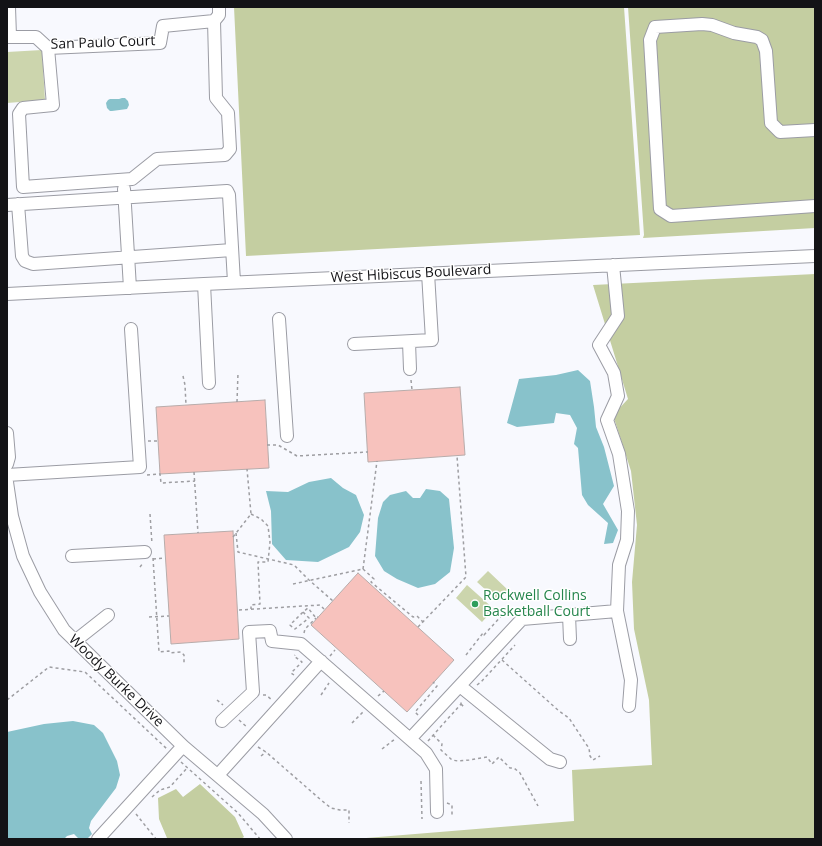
<!DOCTYPE html>
<style>
body{margin:0}
#map{position:relative;width:822px;height:846px;overflow:hidden;background:#f8f9fe;font-family:"Open Sans",sans-serif}
canvas{display:block}
.frame{position:absolute;inset:0;border:8px solid #131316;pointer-events:none}
</style>
<div id="map">
<canvas width="822" height="846"></canvas>
<div class="frame"></div>
</div>
<script>
const g = document.querySelector('canvas').getContext('2d');
g.lineJoin = 'round';
function paint(path, color) { g.fillStyle = color; g.fill(path, 'evenodd'); }
const toPath = rows => new Path2D(rows.map(r => 'M' + r).join(''));
function trace(path, color, width, dash) { g.strokeStyle = color; g.lineWidth = width; g.lineCap = dash ? 'butt' : 'round'; g.setLineDash(dash || []); g.stroke(path); }
function label(font, color, halo, rows, align = 'center') {
  g.font = font + ' "Open Sans",sans-serif'; g.lineWidth = 3; g.setLineDash([]); g.textBaseline = 'middle'; g.strokeStyle = halo; g.fillStyle = color; for (const [text, x, y, turn = 0] of rows) {
    g.save(); g.translate(x, y); g.rotate((+turn || 0) * Math.PI / 180); g.textAlign = isNaN(turn) ? turn : align; if (halo) g.strokeText(text, 0, 0); g.fillText(text, 0, 0); g.restore();
  }
}
const green = toPath([
 [42,50,45,100,7,103,7,52],
 [488,571,508,590,498,601,477,582],
 [467,585,494,609,482,622,456,598]
]);
const forest = toPath([
 [234,7,624,7,640,235,246,256],
 [628,7,815,7,815,228,643,238,644,235],
 [815,274,815,839,354,839,574,821,572,770,652,765,649,700,634,629,632,582,637,525,631,471,613,415,628,399,593,285],
 [200,784,235,817,244,837,241,839,167,838,159,819,158,798,176,789,183,797]
]);
const water = toPath([
 [122,98,125,98,128,101,129,105,127,109,112,111,110,111,107,108,106,103,108,100,110,99,119,99],
 [578,370,590,381,594,407,596,427,604,447,614,486,603,504,618,530,613,543,604,544,608,523,588,505,582,495,578,448,574,444,577,428,570,415,556,413,554,423,517,427,507,423,519,379,556,375],
 [331,478,343,488,356,495,364,515,360,532,349,547,318,562,286,560,272,544,271,511,266,491,288,492,309,482],
 [426,489,440,491,449,499,454,548,450,572,435,584,418,588,397,579,384,571,375,556,378,518,383,502,390,495,406,491,413,498,420,498],
 [73,721,94,725,103,733,117,761,120,775,116,788,91,821,89,828,92,834,87,839,79,839,74,834,67,836,64,839,7,839,7,732,44,724]
]);
const building = toPath([
 [460,387,465,455,368,462,364,393,460,387],
 [265,400,269,468,160,474,156,407,265,400],
 [233,531,239,639,171,644,164,535,233,531],
 [358,573,454,660,407,712,311,625,358,573]
]);
const path = toPath([
 [183,376,185,385,186,405],
 [411,380,412,390],
 [237,402,238,373],
 [148,441,158,441],
 [267,445,278,445,297,456,368,452],
 [194,472,198,533],
 [147,475,160,474,161,483,195,481],
 [150,514,152,544],
 [251,514,261,519,268,526,270,542,268,562,258,562,260,604,251,605,251,609],
 [236,533,238,552,294,565,309,580,333,601],
 [233,537,251,514,247,469],
 [153,558,159,652,169,651,170,653,181,652,184,655,184,664],
 [153,559,165,558],
 [140,567,143,563],
 [363,569,377,461],
 [363,569,374,579,371,582,413,617,417,616,423,622],
 [293,584,363,569],
 [239,610,320,605,324,609],
 [303,612,309,618,295,629,294,629,290,625,303,612,308,608,316,618,318,617],
 [149,617,169,616],
 [418,627,466,577,457,456],
 [304,633,305,629,316,618],
 [466,655,483,633,484,635,503,614,512,613],
 [330,656,335,650],
 [502,660,559,711,569,718,586,744,589,748,590,756,593,760,600,756],
 [294,675,291,673,302,662,294,656,295,655],
 [477,685,481,682,515,645],
 [263,695,266,695,272,700],
 [321,695,329,683],
 [378,696,384,691],
 [7,700,49,667,85,672,167,749],
 [217,700,223,705],
 [461,704,465,708],
 [418,715,415,712,437,686,433,682],
 [239,720,248,728],
 [352,723,363,712],
 [433,735,442,744,441,750,452,760,458,761,469,760,487,757,492,764,499,757,510,768,514,768,520,773,538,806],
 [428,741,461,704,461,701],
 [258,747,266,752,321,800,331,808,340,810,349,810,349,823],
 [382,749,395,739],
 [261,756,266,752],
 [181,762,238,813,260,839],
 [421,781,422,819],
 [152,797,160,790,170,787,187,768],
 [447,803,452,805,452,817],
 [136,814,156,839]
]);
const minor = toPath([
 [9,7,10,36],
 [7,37,36,37,48,48,160,43,163,26,214,21],
 [48,48,53,105,23,108,19,114,23,187,132,179,157,159,225,155,230,149,228,113,216,98,214,21,219,15,219,7],
 [815,130,780,132,771,123,766,51,762,40,757,37,734,33,712,25,702,24,655,27,650,40,660,209,671,216,815,206],
 [124,189,130,288],
 [18,204,22,256,25,261,33,264,232,250],
 [7,205,227,191,229,195,234,282],
 [613,265,618,316,599,345,614,373,618,396,607,420,619,454,628,511,627,540,619,565,617,611,631,680,629,706],
 [204,284,209,383],
 [7,294,204,284,815,256],
 [279,319,287,436],
 [409,342,410,369],
 [354,344,432,340,428,273],
 [7,433,9,457,7,464],
 [7,475,140,467,131,329],
 [7,482,12,516,23,556,40,592,64,630,183,746,263,814,286,839],
 [72,556,145,552],
 [569,615,570,639],
 [75,641,108,615],
 [460,686,550,759,560,762],
 [222,721,253,692,249,632,270,631,272,641,301,644,426,753,436,769,437,812],
 [410,739,522,619,617,611],
 [218,775,321,661],
 [98,839,183,746]
]);
const markers = [
 [475,604,4,"#2e9e5b"]
];
const streetNames = [
 ["San Paulo Court",103,43,-2],
 ["West Hibiscus Boulevard",411,274,-3],
 ["Woody Burke Drive",116,681,44]
];
const leisureNames = [
 ["Rockwell Collins",483,596],
 ["Basketball Court",483,612]
];
paint(green, '#ccd5ad');
paint(forest, '#c4cea1');
paint(water, '#88c2cb');
paint(building, '#f7c2bd');
trace(building, '#b7acab', 1);
trace(minor, '#9b9ca4', 14);
trace(path, '#9e9ea2', 1.5, [3, 3]);
trace(minor, '#fff', 12);
for (const [x, y, r, color] of markers) { const dot = new Path2D(); dot.arc(x, y, r, 0, 2 * Math.PI); g.fillStyle = color; g.fill(dot); trace(dot, '#fff', 1.5); }
label('14px', '#131316', '#fff', streetNames);
label('14px', '#27864d', '#fff', leisureNames, 'left');
</script>
